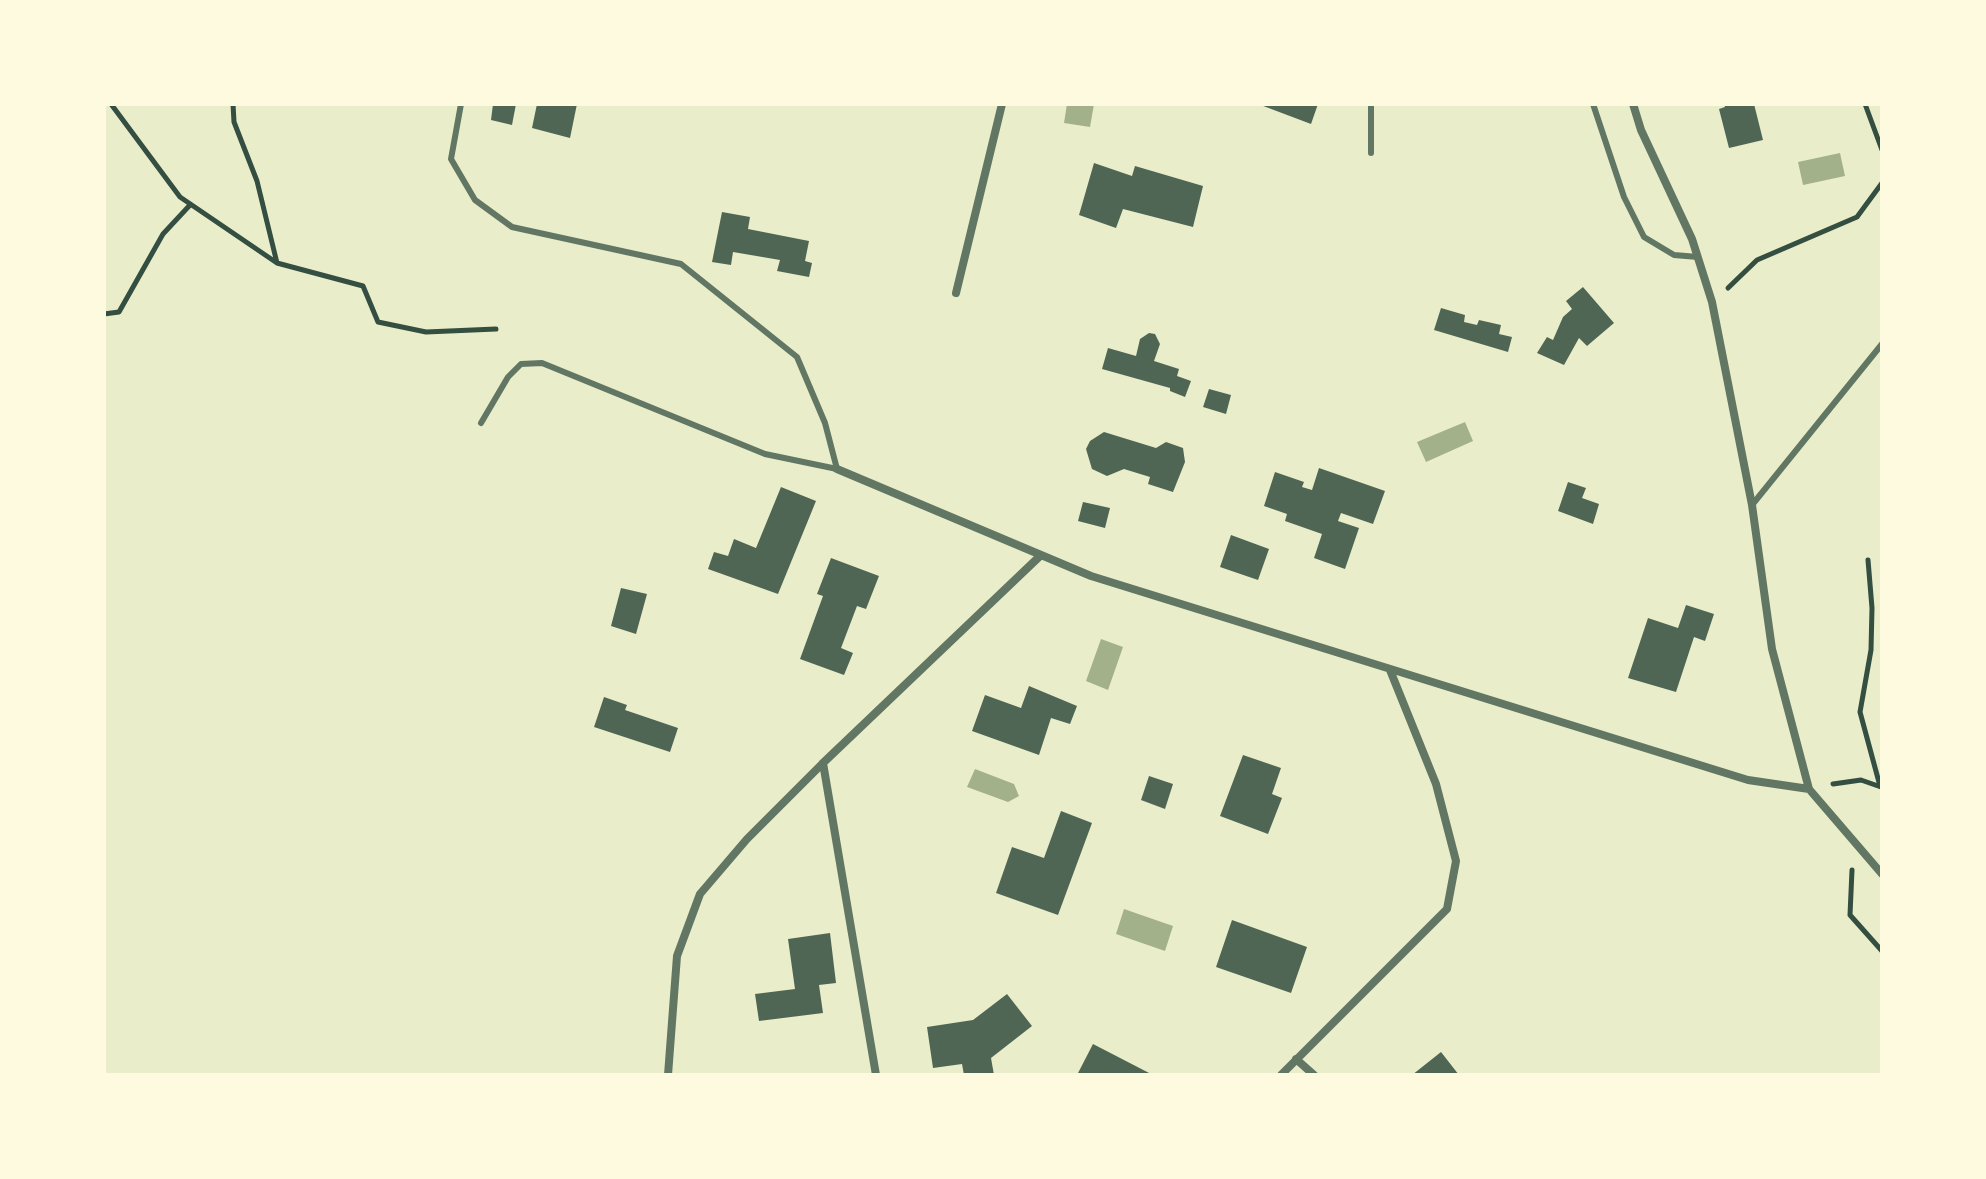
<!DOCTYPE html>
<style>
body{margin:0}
#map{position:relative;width:1986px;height:1179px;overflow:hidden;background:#e9edc9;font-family:"Titillium Web",sans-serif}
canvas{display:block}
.frame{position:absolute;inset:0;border:106px solid #fefae0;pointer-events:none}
</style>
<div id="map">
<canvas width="1986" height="1179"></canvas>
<div class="frame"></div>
</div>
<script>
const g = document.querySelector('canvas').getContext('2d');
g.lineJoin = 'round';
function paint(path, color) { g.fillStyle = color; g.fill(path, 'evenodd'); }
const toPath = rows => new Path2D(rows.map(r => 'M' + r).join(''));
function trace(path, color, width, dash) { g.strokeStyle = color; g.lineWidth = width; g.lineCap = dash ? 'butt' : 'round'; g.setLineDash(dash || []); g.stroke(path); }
const water = toPath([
 [1067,104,1094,104,1090,127,1064,123],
 [1840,153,1845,176,1803,185,1798,162],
 [1465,422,1473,441,1426,462,1417,442],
 [1101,639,1123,647,1108,690,1086,681],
 [975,769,1014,784,1019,796,1008,802,967,787],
 [1124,909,1173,926,1165,951,1116,934]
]);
const building = toPath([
 [493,104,516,104,512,125,491,120],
 [537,104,577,104,570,138,532,128],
 [1258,104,1318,104,1311,124],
 [1724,104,1754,104,1763,140,1729,148,1719,109,1725,107],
 [1094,163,1132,176,1135,166,1203,186,1193,227,1123,209,1116,228,1079,215],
 [722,212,750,217,748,229,809,241,805,261,812,263,809,277,777,271,780,260,733,252,731,265,712,262],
 [1583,287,1614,323,1587,346,1579,338,1564,365,1537,353,1547,337,1553,340,1563,317,1572,309,1566,301],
 [1441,308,1465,315,1464,322,1477,325,1479,320,1501,325,1499,334,1512,337,1508,352,1434,330],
 [1149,333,1155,334,1160,344,1154,361,1179,369,1177,376,1191,381,1185,397,1170,391,1170,388,1102,369,1108,348,1136,356,1140,339],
 [1209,389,1231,395,1226,414,1203,407],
 [1104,432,1156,448,1166,442,1183,448,1185,462,1173,492,1148,484,1150,477,1124,469,1107,476,1092,469,1086,449,1090,441],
 [1319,468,1385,491,1373,524,1341,513,1338,521,1359,528,1345,569,1314,558,1322,534,1285,521,1287,514,1264,506,1275,472,1304,482,1302,487,1312,490],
 [1568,482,1586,488,1582,498,1599,504,1593,524,1558,511],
 [781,487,816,501,778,594,708,569,714,552,728,556,734,539,756,548],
 [1083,502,1110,508,1105,528,1078,521],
 [1231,535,1269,549,1258,580,1220,567],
 [831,558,879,576,866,609,857,606,841,648,853,653,844,675,800,659,823,596,817,594],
 [621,588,647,594,636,634,611,626],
 [1686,605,1714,614,1705,641,1694,637,1676,692,1628,678,1648,618,1678,628],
 [1029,686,1077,706,1070,724,1051,718,1039,755,972,731,985,695,1021,708],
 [604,697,627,705,625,710,678,728,670,752,594,727],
 [1243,755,1281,768,1272,794,1282,798,1268,834,1220,816],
 [1149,776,1173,784,1165,809,1141,800],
 [1061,811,1092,823,1058,915,996,893,1012,847,1044,858],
 [1232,920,1307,947,1291,993,1216,967],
 [830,933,836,983,819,985,823,1013,759,1021,755,994,795,989,788,939],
 [1007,994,1032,1026,991,1058,994,1075,964,1075,962,1064,933,1068,927,1027,973,1020],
 [1093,1044,1153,1075,1077,1075],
 [1441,1052,1459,1075,1412,1075]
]);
const path = toPath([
 [111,104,180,197,277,263,363,286,378,322,426,332,496,329],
 [233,104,234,122,257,181,277,263],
 [1865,104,1882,150],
 [1728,288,1757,260,1857,217,1882,183],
 [104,314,119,312,163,234,190,205],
 [1868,560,1872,608,1871,650,1860,712,1880,786],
 [1833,784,1861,780,1881,787],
 [1852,870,1850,915,1882,951]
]);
const service = toPath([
 [461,104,451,159,475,200,512,227,681,264,797,357,825,423,837,469,765,454,542,363,521,364,508,377,481,423],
 [1371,104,1371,153],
 [1593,104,1624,197,1644,237,1674,255,1698,257],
 [1752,505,1882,344]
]);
const minor = toPath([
 [1633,104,1641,130,1692,239,1712,302,1752,505,1772,649,1809,789,1882,874],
 [956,293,1002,104],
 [837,469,1091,576,1748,780,1809,789],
 [823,763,876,1075],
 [1296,1059,1314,1075],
 [668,1075,677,956,700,894,747,839,823,763,1040,556],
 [1281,1075,1447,909,1456,861,1436,784,1390,670]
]);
paint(water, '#a3b18a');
paint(building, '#4f6655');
trace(path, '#344e41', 5);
trace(service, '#617663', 6);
trace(minor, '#617663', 8);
</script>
